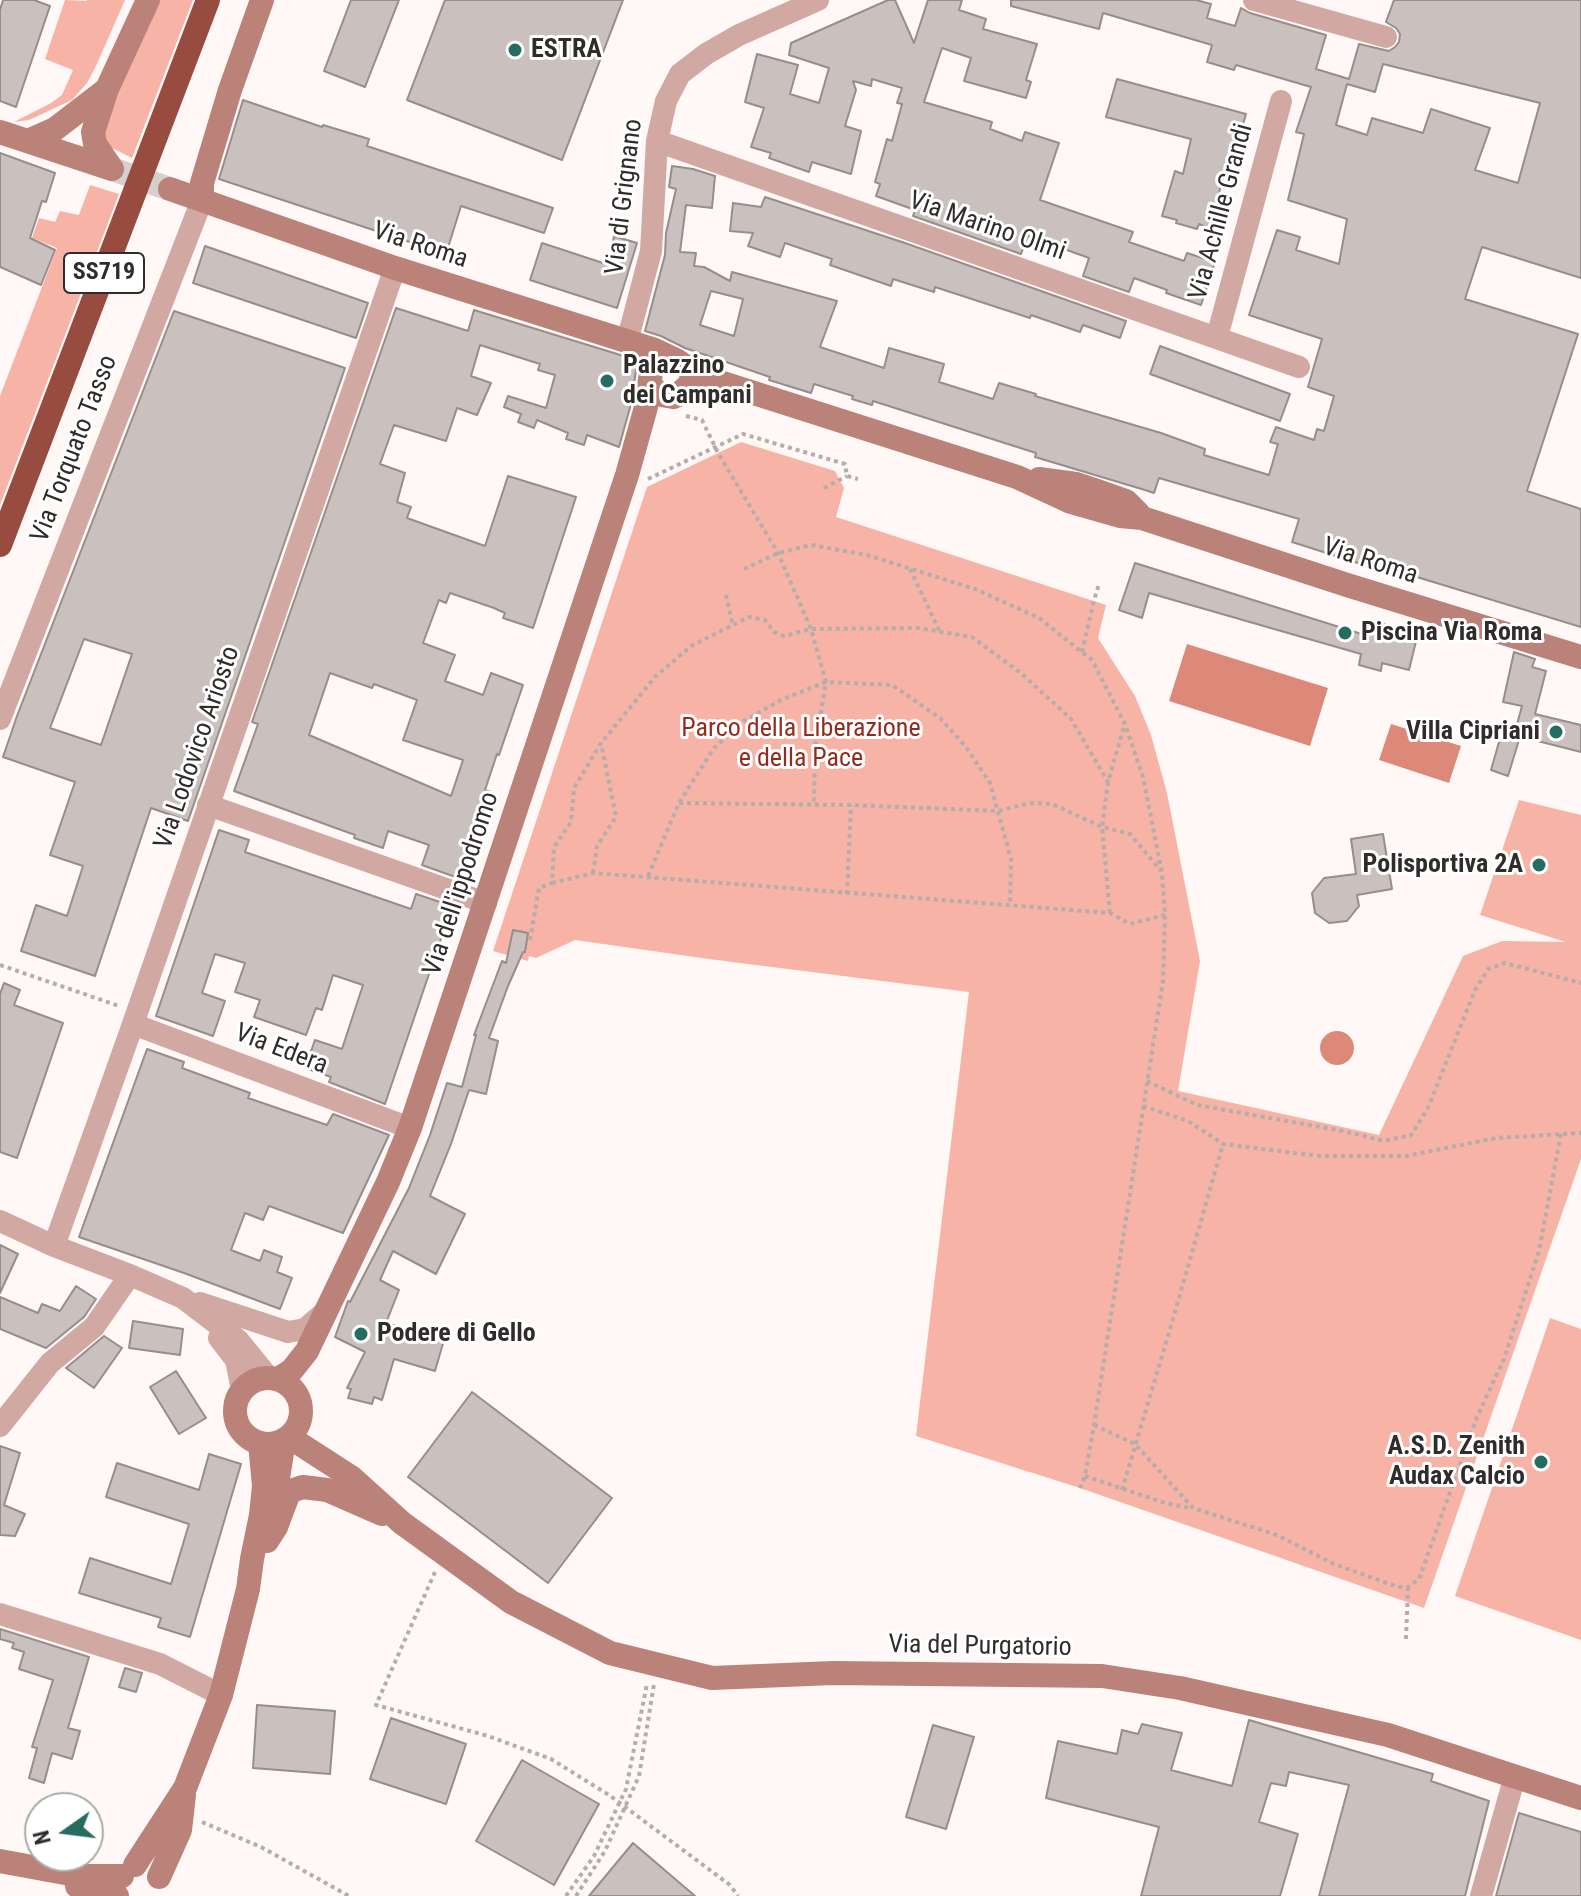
<!DOCTYPE html>
<style>
body{margin:0}
#map{position:relative;width:1581px;height:1896px;overflow:hidden;background:#fff8f7;font-family:"Roboto Condensed",sans-serif}
canvas{display:block}
.north{position:absolute;left:24px;top:1792px;width:80px;height:80px;box-sizing:border-box;background:#fff;border:2px solid #acabaa;border-radius:50%;rotate:256deg;font-size:22px;font-weight:700;line-height:32px;text-align:center;color:#302c2b}
.north::after{content:'';display:block;margin:auto;width:28px;height:36px;background:#266d61;clip-path:polygon(50% 0,100% 100%,50% 72%,0 100%)}
</style>
<div id="map">
<canvas width="1581" height="1896"></canvas>
<div class="north">N</div>
</div>
<script>
const g = document.querySelector('canvas').getContext('2d');
g.lineJoin = 'round';
function paint(path, color) { g.fillStyle = color; g.fill(path, 'evenodd'); }
const toPath = rows => new Path2D(rows.map(r => 'M' + r).join(''));
function trace(path, color, width, dash) { g.strokeStyle = color; g.lineWidth = width; g.lineCap = dash ? 'butt' : 'round'; g.setLineDash(dash || []); g.stroke(path); }
function label(font, color, halo, rows, align = 'center') {
  g.font = font + ' "Roboto Condensed",sans-serif'; g.lineWidth = 6; g.setLineDash([]); g.textBaseline = 'middle'; g.strokeStyle = halo; g.fillStyle = color; for (const [text, x, y, turn = 0] of rows) {
    g.save(); g.translate(x, y); g.rotate((+turn || 0) * Math.PI / 180); g.textAlign = isNaN(turn) ? turn : align; if (halo) g.strokeText(text, 0, 0); g.fillText(text, 0, 0); g.restore();
  }
}
const green = toPath([
 [65,0,86,1,87,0,125,0,96,66,87,83,72,100,29,120,14,122,51,103,62,95,73,70,45,59],
 [160,0,193,0,132,158,110,147,105,141,104,120],
 [90,185,119,194,0,505,0,396,57,248,32,238,39,218,55,222,60,211,79,215],
 [741,442,835,471,844,488,836,517,1106,605,1098,638,1135,696,1151,735,1167,793,1200,961,1178,1091,1379,1135,1463,956,1502,941,1566,942,1480,915,1519,800,1581,815,1581,1159,1424,1608,1080,1488,916,1436,969,992,709,959,575,940,536,958,529,956,528,961,493,951,647,487],
 [1550,1318,1581,1329,1581,1640,1455,1596]
]);
const water = toPath([
 [1187,644,1328,688,1310,746,1169,701],
 [1391,724,1461,746,1449,783,1379,760],
 '1320 1048a17 17 0 1 1 34 0a17 17 0 1 1-34 0Z'
]);
const building = toPath([
 [3,0,34,0,50,6,16,107,0,101,0,10,3,0],
 [351,0,399,0,365,87,324,71,351,0],
 [445,0,623,0,562,160,407,100,445,0],
 [888,0,895,0,914,43,928,0,962,0,959,10,986,19,983,29,1037,44,1026,80,1031,82,1026,98,964,81,971,58,942,48,924,102,992,122,990,129,1022,141,1025,132,1059,143,1040,200,1133,232,1129,242,1184,261,1187,253,1215,262,1201,305,1166,293,1167,290,1134,278,1129,292,1083,276,1089,258,1028,236,1021,254,913,216,915,210,876,196,880,184,875,182,887,139,892,141,902,104,897,103,902,88,872,79,871,86,853,81,856,90,845,126,861,131,851,174,812,162,809,172,769,158,771,153,751,147,764,108,745,102,757,54,798,65,790,94,819,103,829,68,789,55,791,43,888,0],
 [1011,0,1196,0,1211,4,1207,18,1235,26,1241,8,1250,13,1326,35,1316,69,1349,79,1359,44,1389,51,1395,47,1399,42,1400,34,1396,28,1386,22,1394,0,1581,0,1581,278,1482,247,1465,299,1578,334,1527,491,1581,509,1581,627,1384,567,1383,571,1292,542,1299,519,1159,478,1154,493,1145,490,1035,457,1036,453,873,401,872,405,852,399,853,396,814,384,811,393,769,380,770,377,685,348,661,336,645,331,665,255,666,233,676,189,669,187,672,166,693,169,715,176,712,208,686,205,680,252,696,253,694,266,704,267,730,281,732,272,837,301,820,347,884,368,889,348,944,364,939,382,993,399,999,383,1036,394,1035,396,1161,433,1205,449,1204,455,1269,475,1278,444,1270,442,1276,427,1314,440,1317,429,1324,431,1334,396,1308,387,1322,339,1249,315,1277,230,1300,237,1296,250,1339,264,1347,219,1288,200,1304,134,1296,132,1311,87,1236,65,1234,70,1207,62,1212,45,1103,13,1099,29,1011,6,1011,0],
 [1383,64,1540,103,1518,183,1475,170,1490,128,1431,109,1423,133,1372,118,1367,135,1336,125,1347,84,1375,92,1383,64],
 [711,291,743,299,734,336,700,325,711,291],
 [1117,79,1246,114,1235,152,1231,150,1209,228,1199,224,1197,229,1176,223,1177,220,1162,216,1175,171,1183,174,1191,139,1106,117,1117,79],
 [243,100,322,127,323,125,369,139,367,146,553,208,544,233,461,206,446,254,219,179,243,100],
 [0,153,55,173,46,202,42,201,30,238,55,250,41,285,0,267,0,153],
 [765,197,905,243,1126,321,1120,338,1083,325,1080,332,1031,315,1030,318,935,287,934,292,893,279,891,286,830,265,832,259,785,243,780,257,748,246,753,233,730,231,733,203,761,207,765,197],
 [614,236,637,243,617,308,530,280,542,243,609,265,614,236],
 [205,246,368,303,356,338,193,283,205,246],
 [396,308,468,331,474,310,640,361,636,370,631,404,619,447,587,435,584,445,566,439,568,433,537,420,534,428,518,422,521,414,504,407,508,396,546,408,555,375,538,370,540,364,480,345,471,376,491,383,477,415,457,408,446,441,394,425,380,464,405,473,397,502,411,507,407,518,485,546,508,476,576,497,533,628,503,618,505,613,494,608,450,593,446,603,439,600,423,643,455,655,445,681,483,695,491,673,523,685,499,755,497,754,485,790,491,792,461,879,422,865,429,845,388,831,383,848,354,838,355,835,234,791,258,724,252,722,396,308],
 [330,673,372,688,374,684,417,700,403,740,463,760,451,796,309,735,330,673],
 [174,311,345,368,188,821,151,808,95,976,21,951,36,905,67,916,83,866,50,855,75,782,3,757,17,716,174,311],
 [84,639,132,654,101,745,50,728,84,639],
 [1160,346,1290,394,1280,421,1150,374,1160,346],
 [1135,563,1368,636,1372,621,1418,633,1409,670,1382,663,1381,671,1359,665,1361,654,1149,593,1142,618,1119,610,1135,563],
 [1514,652,1535,659,1532,667,1546,671,1535,714,1581,725,1581,752,1514,735,1522,706,1503,702,1514,652],
 [1501,735,1519,740,1508,776,1491,770,1501,735],
 [219,830,249,840,245,852,411,909,416,894,452,906,385,1104,329,1082,331,1077,305,1068,315,1040,342,1049,363,985,333,975,322,1010,316,1008,306,1035,254,1017,260,1000,235,992,245,963,215,954,202,993,225,1001,213,1036,156,1016,219,830],
 [1383,834,1392,889,1357,895,1359,906,1347,921,1329,923,1315,913,1312,893,1324,878,1356,874,1351,839,1383,834],
 [513,930,528,933,525,952,523,952,508,986,489,1038,498,1041,486,1094,469,1090,451,1144,430,1196,465,1214,436,1274,393,1251,380,1280,399,1290,386,1323,444,1340,435,1371,394,1359,382,1400,374,1397,372,1404,348,1398,351,1389,347,1388,365,1352,335,1337,348,1301,350,1302,409,1188,430,1135,447,1083,462,1087,476,1035,474,1035,502,961,506,963,513,930],
 [4,983,20,990,14,1005,63,1023,17,1158,0,1152,0,994,4,983],
 [147,1049,184,1062,182,1068,250,1093,248,1098,327,1125,333,1114,389,1135,343,1233,269,1206,263,1220,245,1213,231,1250,260,1261,264,1250,282,1257,277,1272,292,1278,280,1309,184,1273,79,1237,147,1049],
 [0,1245,18,1254,0,1293,0,1245],
 [76,1286,96,1299,84,1317,46,1348,0,1329,0,1297,38,1313,42,1304,60,1311,76,1286],
 [133,1321,183,1329,180,1355,129,1348,133,1321],
 [104,1336,122,1348,94,1388,66,1368,104,1336],
 [176,1371,206,1418,179,1434,150,1387,176,1371],
 [472,1392,612,1498,548,1583,408,1477,472,1392],
 [0,1446,20,1453,4,1505,25,1514,15,1536,0,1535,0,1446],
 [209,1454,241,1464,190,1637,158,1627,161,1618,79,1593,90,1558,171,1584,189,1524,106,1497,117,1463,199,1490,209,1454],
 [0,1629,89,1657,68,1728,80,1731,72,1759,52,1753,44,1783,29,1778,37,1748,32,1747,53,1680,19,1669,24,1652,12,1648,14,1643,0,1639,0,1629],
 [125,1668,142,1673,136,1692,119,1687,125,1668],
 [257,1705,335,1711,330,1774,253,1768,257,1705],
 [391,1718,466,1744,446,1804,370,1779,391,1718],
 [1249,1720,1433,1774,1431,1781,1489,1801,1465,1896,1319,1896,1349,1785,1289,1772,1286,1786,1271,1783,1259,1822,1298,1834,1280,1896,1141,1896,1159,1827,1046,1798,1058,1741,1117,1754,1122,1730,1138,1734,1142,1724,1182,1733,1171,1770,1232,1786,1249,1720],
 [933,1725,974,1737,946,1829,906,1817,933,1725],
 [522,1760,599,1804,554,1885,476,1841,522,1760],
 [1519,1813,1581,1832,1581,1896,1496,1896,1519,1813],
 [633,1843,695,1896,589,1896,633,1843]
]);
const secondaryTunnel = toPath([
 [112,169,170,189]
]);
const path = toPath([
 [686,416,702,420,718,453,778,553,811,629,826,682,815,747,814,804],
 [648,479,743,434,845,464,847,476,858,479],
 [824,488,847,476],
 [744,569,778,553,811,545,867,555,975,589,1039,618,1092,660,1125,724,1143,777,1162,873,1165,915,1163,981,1094,1425,1085,1476,1080,1488],
 [910,569,940,632],
 [726,595,733,626],
 [1082,652,1094,600,1099,584],
 [679,803,851,805,998,811,1030,803,1052,804,1102,827,1130,834,1161,871],
 [593,873,597,846,616,817,601,743],
 [648,876,679,803,714,748,742,722,781,700,826,682,892,685,940,718,966,747,990,783,1011,859,1010,906],
 [552,883,593,873,1110,913,1130,924,1165,915],
 [847,894,851,805],
 [1110,913,1102,827,1108,782,1124,726],
 [530,940,539,888,552,883,554,847,571,822,574,788,601,743,655,677,691,646,749,617,765,620,774,632,784,636,811,629,919,628,972,637,1022,674,1071,719,1108,782],
 [0,965,119,1006],
 [1147,1081,1197,1105,1343,1131,1384,1141,1411,1135,1428,1108,1475,990,1488,969,1505,963,1581,983],
 [1143,1106,1188,1121,1223,1144,1320,1156,1406,1156,1496,1138,1581,1133],
 [1094,1425,1135,1444,1193,1508,1277,1535,1334,1564,1398,1587,1408,1587,1419,1579,1477,1417,1504,1359,1539,1251,1561,1133],
 [1085,1476,1165,1503,1190,1508],
 [1122,1490,1173,1319,1223,1144],
 [435,1572,376,1705,488,1736,551,1759,609,1795,730,1885,738,1896],
 [1406,1639,1408,1587],
 [202,1822,261,1847,349,1896],
 [566,1896,594,1856,626,1789,647,1684],
 [576,1896,605,1851,639,1776,654,1684]
]);
const street = toPath([
 [1254,0,1386,37],
 [657,141,1299,367],
 [1217,337,1281,101],
 [627,342,651,251,657,141,666,101,680,74,706,54,739,35,818,0],
 [0,719,202,200],
 [208,805,486,903],
 [133,1024,410,1128],
 [0,1221,54,1246,130,1275,183,1298,238,1340,269,1378],
 [54,1246,133,1024,395,268],
 [200,1303,288,1332,305,1329,325,1312],
 [219,1338,236,1360,242,1390],
 [0,1426,50,1363,94,1327,130,1275],
 [0,1614,160,1664,221,1695],
 [1481,1896,1515,1776]
]);
const secondary = toPath([
 [0,132,112,169],
 [28,141,55,129,107,89],
 [112,169,95,144,93,132,107,89,148,0],
 [170,189,395,268,655,350,676,360,691,370,710,379,1017,477,1071,502,1120,516,1142,518,1347,585,1581,657],
 [202,200,202,183,230,90,262,0],
 [650,383,653,388,661,395,673,397,678,395,693,381,704,378,710,379],
 [1039,479,1076,484,1097,491,1126,501,1138,513],
 '235 1411a33 33 0 1 1 66 0a33 33 0 1 1-66 0Z',
 [278,1379,292,1370,307,1351,388,1182,410,1128,627,475,646,407,651,372,657,363,672,359],
 [289,1437,351,1477,402,1523,511,1602,610,1653,712,1678,833,1673,1102,1676,1180,1688,1388,1735,1581,1798],
 [274,1504,284,1440],
 [267,1541,276,1527,288,1495,291,1491,303,1487,327,1490,382,1514],
 [0,1861,81,1876,122,1876],
 [135,1865,185,1788,221,1695,248,1589,252,1559,261,1515,264,1486,260,1443],
 [159,1877,180,1830,184,1795],
 [77,1886,117,1896]
]);
const highway = toPath([
 [0,545,208,0]
]);
const markers = [
 [515,50,8,"#266d61"],
 [607,381,8,"#266d61"],
 [1345,633,8,"#266d61"],
 [1556,732,8,"#266d61"],
 [1539,865,8,"#266d61"],
 [361,1334,8,"#266d61"],
 [1541,1462,8,"#266d61"]
];
const shields = [
 [104,273,80]
];
const shieldNames = [
 ["SS719",104,273]
];
const poiNames = [
 ["ESTRA",531,50],
 ["Palazzino",623,366],
 ["dei Campani",623,396],
 ["Piscina Via Roma",1361,633],
 ["Villa Cipriani",1540,732,"right"],
 ["Polisportiva 2A",1523,865,"right"],
 ["Podere di Gello",377,1334],
 ["A.S.D. Zenith",1525,1447,"right"],
 ["Audax Calcio",1525,1477,"right"]
];
const streetNames = [
 ["Via di Grignano",625,197,-83],
 ["Via Achille Grandi",1222,212,-75],
 ["Via Marino Olmi",987,227,19],
 ["Via Roma",420,246,18],
 ["Via Torquato Tasso",75,449,-69],
 ["Via Roma",1370,562,18],
 ["Via Lodovico Ariosto",198,748,-71],
 ["Via dell'ippodromo",462,884,-72],
 ["Via Edera",281,1050,21],
 ["Via del Purgatorio",980,1647,1]
];
const parkNames = [
 ["Parco della Liberazione",801,729],
 ["e della Pace",801,759]
];
paint(green, '#f7b3a6');
paint(water, '#dd897a');
paint(building, '#cac0be');
trace(building, '#978d8b', 2);
trace(secondaryTunnel, '#d6cfce', 24, [24, 12]);
trace(path, '#b3adac', 4, [4, 4]);
trace(street, '#d1a9a2', 22);
trace(secondary, '#ba8278', 24);
trace(highway, '#984b3f', 24);
for (const [x, y, r, color] of markers) { const dot = new Path2D(); dot.arc(x, y, r, 0, 2 * Math.PI); g.fillStyle = color; g.fill(dot); trace(dot, '#fff', 3); }
for (const [x, y, w] of shields) { const box = new Path2D(); box.roundRect(x - w / 2, y - 20, w, 40, 6); g.fillStyle = '#fff'; g.fill(box); trace(box, '#302c2b', 2); }
label('bold 24px', '#302c2b', null, shieldNames);
label('bold 26px', '#302c2b', '#fff', poiNames, 'left');
label('26px', '#302c2b', '#fff', streetNames);
label('26px', '#902d20', '#fff', parkNames);
</script>
